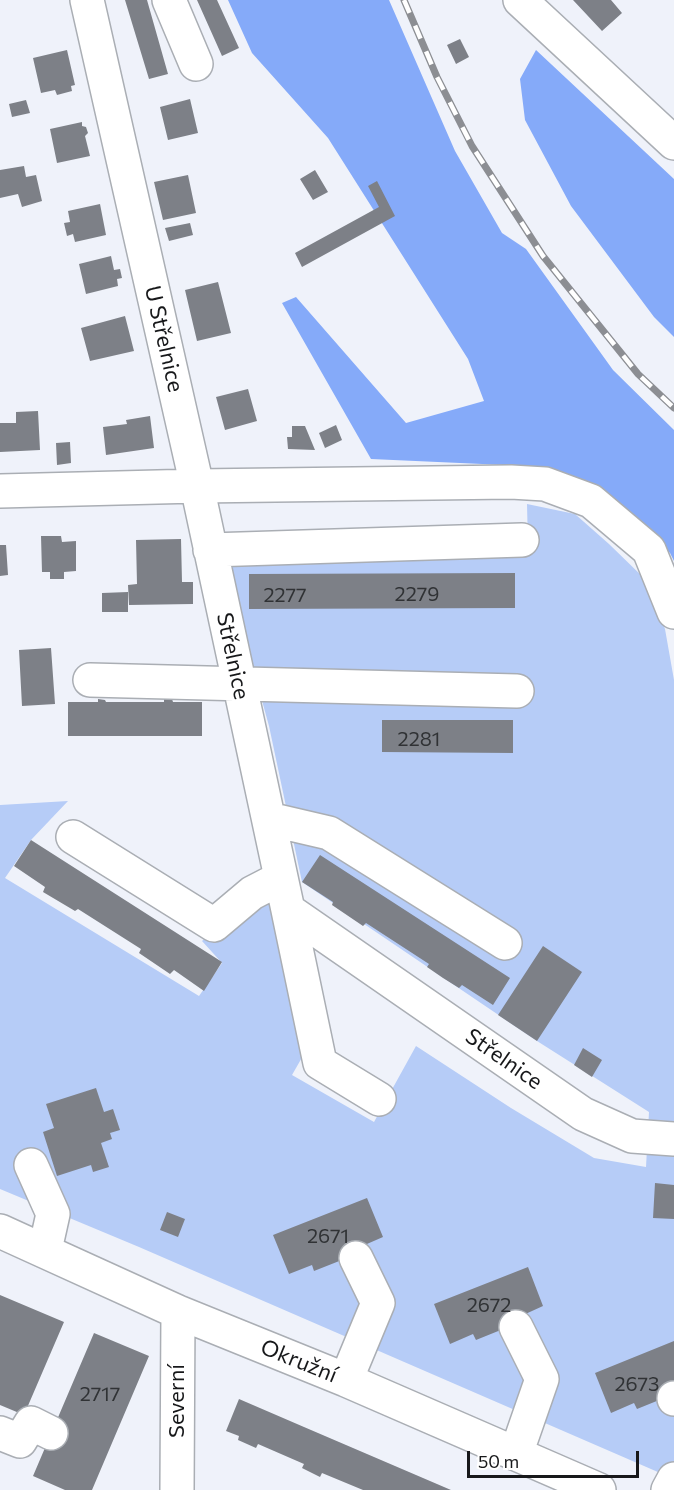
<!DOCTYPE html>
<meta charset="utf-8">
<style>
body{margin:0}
#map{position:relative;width:674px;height:1490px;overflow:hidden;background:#eff2fa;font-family:Commissioner,sans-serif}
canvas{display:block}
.scale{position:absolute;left:467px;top:1451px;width:172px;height:27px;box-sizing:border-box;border:3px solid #17181a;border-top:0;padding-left:8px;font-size:18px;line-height:21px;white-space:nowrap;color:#17181a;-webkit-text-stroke:4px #fff;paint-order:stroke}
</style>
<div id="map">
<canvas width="674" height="1490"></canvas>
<div class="scale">50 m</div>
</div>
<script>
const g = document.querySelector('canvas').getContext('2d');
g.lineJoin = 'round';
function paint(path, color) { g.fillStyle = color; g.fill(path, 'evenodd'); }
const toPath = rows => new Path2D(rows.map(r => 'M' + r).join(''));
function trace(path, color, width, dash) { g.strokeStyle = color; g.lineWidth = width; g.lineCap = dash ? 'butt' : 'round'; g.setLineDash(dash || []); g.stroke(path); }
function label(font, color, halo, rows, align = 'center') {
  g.font = font + ' Commissioner,sans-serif'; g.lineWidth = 6; g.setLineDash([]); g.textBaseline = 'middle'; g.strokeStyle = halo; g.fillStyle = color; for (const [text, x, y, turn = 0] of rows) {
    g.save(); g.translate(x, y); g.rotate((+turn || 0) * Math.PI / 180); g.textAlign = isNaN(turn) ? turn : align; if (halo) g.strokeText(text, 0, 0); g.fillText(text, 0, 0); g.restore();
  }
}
const green = toPath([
 [527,504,575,514,609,544,645,579,665,629,674,680,674,1479,139,1247,0,1189,0,805,68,801,31,840,5,878,199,996,222,963,202,941,234,912,268,901,308,1047,292,1075,374,1122,416,1046,511,1108,594,1158,646,1167,649,1112,537,1041,302,882,269,726,222,555,528,547]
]);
const forest = toPath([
 [228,0,389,0,455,151,502,233,526,249,613,370,674,430,674,561,670,553,598,489,549,467,371,459,282,303,296,297,406,423,484,401,468,359,328,138,252,53],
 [536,50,674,179,674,337,654,317,571,206,525,120,520,79]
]);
const building = toPath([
 [125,0,147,0,168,74,149,79],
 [197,0,217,0,239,48,222,56],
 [573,0,611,0,622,13,602,31],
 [460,39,469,57,456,64,447,45],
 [67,50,75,85,71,86,72,91,57,95,55,90,41,93,33,58],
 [190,99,198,133,168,140,160,107],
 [26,100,30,113,12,117,9,104],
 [82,122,82,126,86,127,88,133,85,136,90,156,57,163,50,129],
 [24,166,26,177,36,175,42,201,22,207,18,194,0,198,0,170],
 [315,170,328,192,313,200,300,179],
 [188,175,196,213,163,220,154,182],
 [377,181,395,216,302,267,295,253,379,207,368,186],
 [100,204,106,235,75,242,73,234,67,236,64,223,70,222,68,211],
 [190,223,193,235,169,241,165,228],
 [111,256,114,270,120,269,122,278,117,279,118,286,86,294,79,264],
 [218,282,231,333,197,341,185,290],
 [125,316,134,351,90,361,81,328],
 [248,389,257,421,225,430,216,397],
 [38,411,40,450,0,452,0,423,16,423,16,412],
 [150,416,154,448,106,455,103,427,127,424,126,420],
 [336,425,342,440,325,448,319,433],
 [292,426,305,426,315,450,288,449,287,437,292,437],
 [70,442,71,463,57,465,56,443],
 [41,536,61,536,62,542,76,541,76,571,64,572,64,579,50,579,50,572,42,572],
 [181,539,182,582,193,582,193,604,129,605,128,585,137,584,136,540],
 [0,545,6,545,8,575,0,576],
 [515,573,515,608,249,609,249,574],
 [128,592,128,612,102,612,102,593],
 [51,648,55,704,22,706,19,650],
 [98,699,105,700,106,702,164,702,164,699,172,699,173,702,202,702,202,736,68,736,68,702,98,702],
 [382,720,513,720,513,753,382,752],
 [31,840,222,962,204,991,174,970,170,974,139,953,141,949,78,909,75,911,43,892,45,887,14,866],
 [320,855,510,978,493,1005,462,985,459,988,443,978,427,967,429,964,366,923,363,926,332,905,333,902,302,882],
 [543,946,582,972,537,1041,498,1015],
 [583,1048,602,1060,592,1077,574,1065],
 [96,1088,104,1112,113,1109,120,1130,110,1133,112,1139,101,1143,109,1167,93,1172,91,1165,57,1176,43,1132,54,1128,46,1104],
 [655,1183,674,1185,674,1219,653,1218],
 [367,1198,383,1237,360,1247,362,1252,314,1271,312,1265,289,1274,273,1235],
 [167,1212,185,1219,178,1237,160,1230],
 [528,1267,543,1306,521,1316,523,1321,476,1340,473,1334,450,1344,434,1304],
 [0,1295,64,1322,24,1415,0,1405],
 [94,1333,149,1356,92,1490,65,1490,33,1476],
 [674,1341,674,1394,637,1409,634,1403,611,1413,595,1373],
 [239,1399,304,1427,451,1490,363,1490,322,1473,320,1477,302,1468,304,1464,258,1444,256,1448,238,1440,239,1436,226,1431]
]);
const minor = toPath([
 [169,0,196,64],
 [520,0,674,143],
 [0,491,197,486,87,0],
 [210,550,522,540],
 [674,612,649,550,591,501,545,484,511,482,197,486,288,910,583,1114,632,1136,674,1139],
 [90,680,517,691],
 [269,819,329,833,505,943],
 [73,837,214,925,252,893,281,878],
 [288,910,320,1063,379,1099],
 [31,1165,53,1214,45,1250],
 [0,1231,178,1312,346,1380,599,1490],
 [346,1380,378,1303,356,1258],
 [674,1398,674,1399],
 [0,1433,20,1441,31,1423,51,1433],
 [516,1454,542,1379,516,1327],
 [177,1490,178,1312],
 [668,1490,674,1479]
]);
const rail = toPath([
 [404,0,437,77,472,146,543,256,638,374,674,408]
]);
const numberNames = [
 ["2279",417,594],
 ["2277",285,595],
 ["2281",419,739],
 ["2671",328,1236],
 ["2672",489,1305],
 ["2673",637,1384],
 ["2717",100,1394]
];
const streetNames = [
 ["U Střelnice",164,339,77],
 ["Střelnice",233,656,78],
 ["Střelnice",504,1059,35],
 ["Okružní",299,1361,22],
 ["Severní",177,1401,-90]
];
paint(green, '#b6ccf7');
paint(forest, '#85aaf9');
paint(building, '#7d8087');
trace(minor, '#aaaeb4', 36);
trace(minor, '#fff', 33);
trace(rail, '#8c8e93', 7);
trace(rail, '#fff', 4.5, [14]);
label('20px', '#303235', null, numberNames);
label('22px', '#17181a', '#fff', streetNames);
</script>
